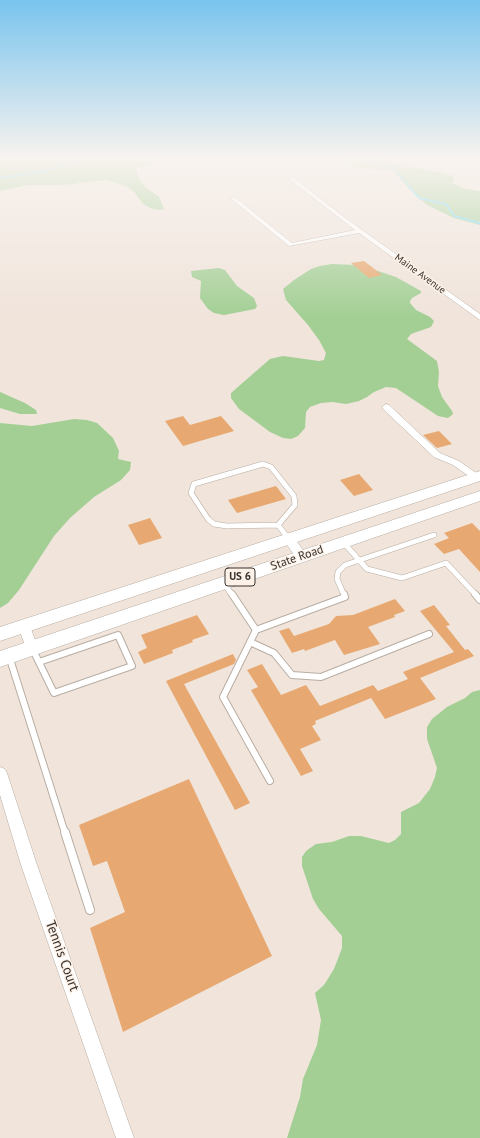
<!DOCTYPE html>
<style>
body{margin:0}
canvas{display:block;background:#f0e4db}
</style>
<canvas width="480" height="1138"></canvas>
<script>
const g = document.querySelector('canvas').getContext('2d');
g.lineJoin = 'round';
function paint(path, color) { g.fillStyle = color; g.fill(path, 'evenodd'); }
const toPath = rows => new Path2D(rows.map(r => 'M' + r).join(''));
function trace(path, color, width, dash) { g.strokeStyle = color; g.lineWidth = width; g.lineCap = dash ? 'butt' : 'round'; g.setLineDash(dash || []); g.stroke(path); }
function label(font, color, halo, rows, align = 'center') {
  g.font = font + ' "PT Sans",sans-serif'; g.lineWidth = 3; g.setLineDash([]); g.textBaseline = 'middle'; g.strokeStyle = halo; g.fillStyle = color; for (const [text, x, y, turn = 0] of rows) {
    g.save(); g.translate(x, y); g.rotate((+turn || 0) * Math.PI / 180); g.textAlign = isNaN(turn) ? turn : align; if (halo) g.strokeText(text, 0, 0); g.fillText(text, 0, 0); g.restore();
  }
}
const green = toPath([
 [0,157,159,157,154,163,137,168,136,170,139,178,144,186,159,197,164,209,159,210,150,208,143,204,134,192,129,188,120,184,105,180,63,185,27,185,0,191],
 [337,157,384,157,393,164,439,172,453,176,454,180,452,183,465,189,480,191,480,225,454,218,427,205,406,186,394,171,357,168],
 [332,264,355,265,375,270,396,277,421,291,421,293,412,298,410,301,410,303,416,310,430,317,434,321,431,327,411,334,407,339,437,361,439,372,438,386,442,397,452,411,453,414,448,418,438,416,396,388,386,387,374,392,367,397,359,401,346,404,333,402,321,403,310,407,306,412,305,428,298,436,291,439,283,438,270,432,239,409,231,398,231,393,270,359,283,356,319,361,324,360,326,353,319,340,308,325,286,300,283,289,294,280,311,269,320,266],
 [219,268,225,270,237,286,254,298,257,306,255,309,224,315,214,313,208,309,200,298,201,281,192,277,191,271],
 [0,392,25,403,36,410,37,414,20,414,0,408],
 [74,419,87,420,97,423,113,438,119,451,118,459,131,462,130,470,121,480,94,497,70,518,54,536,19,590,8,603,0,608,0,423,32,426],
 [480,690,480,1138,287,1138,300,1097,303,1079,317,1045,321,1020,315,993,324,985,334,969,342,948,342,936,319,909,313,899,302,866,302,857,306,851,316,844,332,842,349,836,361,836,389,843,395,840,401,834,401,812,419,803,430,789,435,777,437,768,427,739,427,727,432,719,447,707,465,698,472,692]
]);
const stream = toPath([
 [360,157,362,160,391,166,419,198,446,204,454,216,480,223],
 [0,178,40,172,96,157]
]);
const building = toPath([
 [364,261,372,267,382,275,369,278,351,263],
 [183,416,190,425,221,416,234,431,183,446,165,421],
 [439,431,452,444,437,448,423,435],
 [359,474,373,490,354,496,340,480],
 [276,486,286,499,237,513,228,500],
 [150,518,162,538,139,545,128,525],
 [472,523,480,531,480,572,459,549,444,554,434,544,449,538,444,533],
 [395,599,405,611,394,615,395,617,368,627,380,644,344,655,335,640,305,651,304,649,292,653,279,631,289,628,294,636,329,624,336,616,353,615],
 [434,605,450,625,446,626,465,650,468,649,474,656,420,678,436,699,385,719,371,698,315,721,316,724,312,726,321,740,300,749,313,771,301,776,251,690,258,687,247,670,262,664,281,695,306,685,320,706,373,685,378,691,408,679,403,672,454,652,420,611],
 [197,615,209,634,192,640,193,642,172,650,173,653,144,664,138,652,147,648,141,635],
 [233,654,236,660,234,664,184,684,250,803,235,810,166,681],
 [189,779,272,956,123,1032,90,928,125,912,107,861,93,866,79,825]
]);
const laneFar2 = toPath([
 [263,464,271,467,294,496,295,505,278,525,227,526,214,524,208,519,191,493,194,484,263,464],
 [278,525,289,539],
 [343,542,367,569,402,578,446,563,476,595],
 [224,583,232,595],
 [344,595,337,579,338,572,345,565,434,535]
]);
const laneFar1 = toPath([
 [232,594,256,630,223,697,270,781],
 [475,594,480,600],
 [256,630,345,597,344,594],
 [250,642,274,653,292,675,321,677,429,634],
 [33,650,54,693,132,666,118,635,39,662],
 [9,656,65,833]
]);
const lane = toPath([
 [65,832,90,910]
]);
const street = toPath([
 [290,178,294,178,344,217,480,314,480,320,359,233,289,246,230,198,235,197,292,243,355,230,290,180,290,178],
 [386,404,389,405,440,453,459,461,479,475,479,479,473,479,453,465,434,457,383,409,382,407,386,404],
 [289,535,293,536,305,553,306,556,305,559,297,559,285,542,284,539,285,536,289,535],
 [24,621,28,623,30,626,38,648,36,651,32,653,28,651,26,648,18,626,20,623,24,621],
 [0,767,5,769,7,773,37,865,134,1138,116,1138,21,865,0,795,0,767]
]);
const primary = toPath([
 [480,471,480,481,0,641,0,627,480,471],
 [480,491,480,501,0,667,0,651,480,491]
]);
const farStreetnames = [
 ["Maine Avenue",420,274,36]
];
const shields = [
 [240,577,30]
];
const shieldNames = [
 ["US 6",240,577]
];
const streetNames = [
 ["State Road",297,558,-19]
];
const nearStreetnames = [
 ["Tennis Court",62,956,70]
];
paint(green, '#a3cf95');
trace(stream, '#74dbf6', 2);
paint(building, '#e7a971');
trace(laneFar2, '#b8ada3', 6);
trace(laneFar1, '#b8ada3', 8);
trace(lane, '#b8ada3', 10);
trace(street, '#b8ada3', 1);
trace(primary, '#b8ada3', 1);
trace(laneFar2, '#fff', 5);
trace(laneFar1, '#fff', 6);
trace(lane, '#fff', 8);
paint(street, '#fff');
paint(primary, '#fff');
const sky = g.createLinearGradient(0, 0, 0, 316);
sky.addColorStop(0, '#79c4ee');
sky.addColorStop(0.5, '#f8f3ef');
sky.addColorStop(1, '#f8f3ef00');
g.fillStyle = sky;
g.fillRect(0, 0, 480, 316);
label('10px', '#36312e', '#fef2e8', farStreetnames);
for (const [x, y, w] of shields) { const box = new Path2D(); box.roundRect(x - w / 2, y - 9, w, 18, 3); g.fillStyle = '#fef2e8'; g.fill(box); trace(box, '#36312e', 1); }
label('bold 11px', '#36312e', null, shieldNames);
label('12px', '#36312e', '#fef2e8', streetNames);
label('14px', '#36312e', '#fef2e8', nearStreetnames);
</script>
